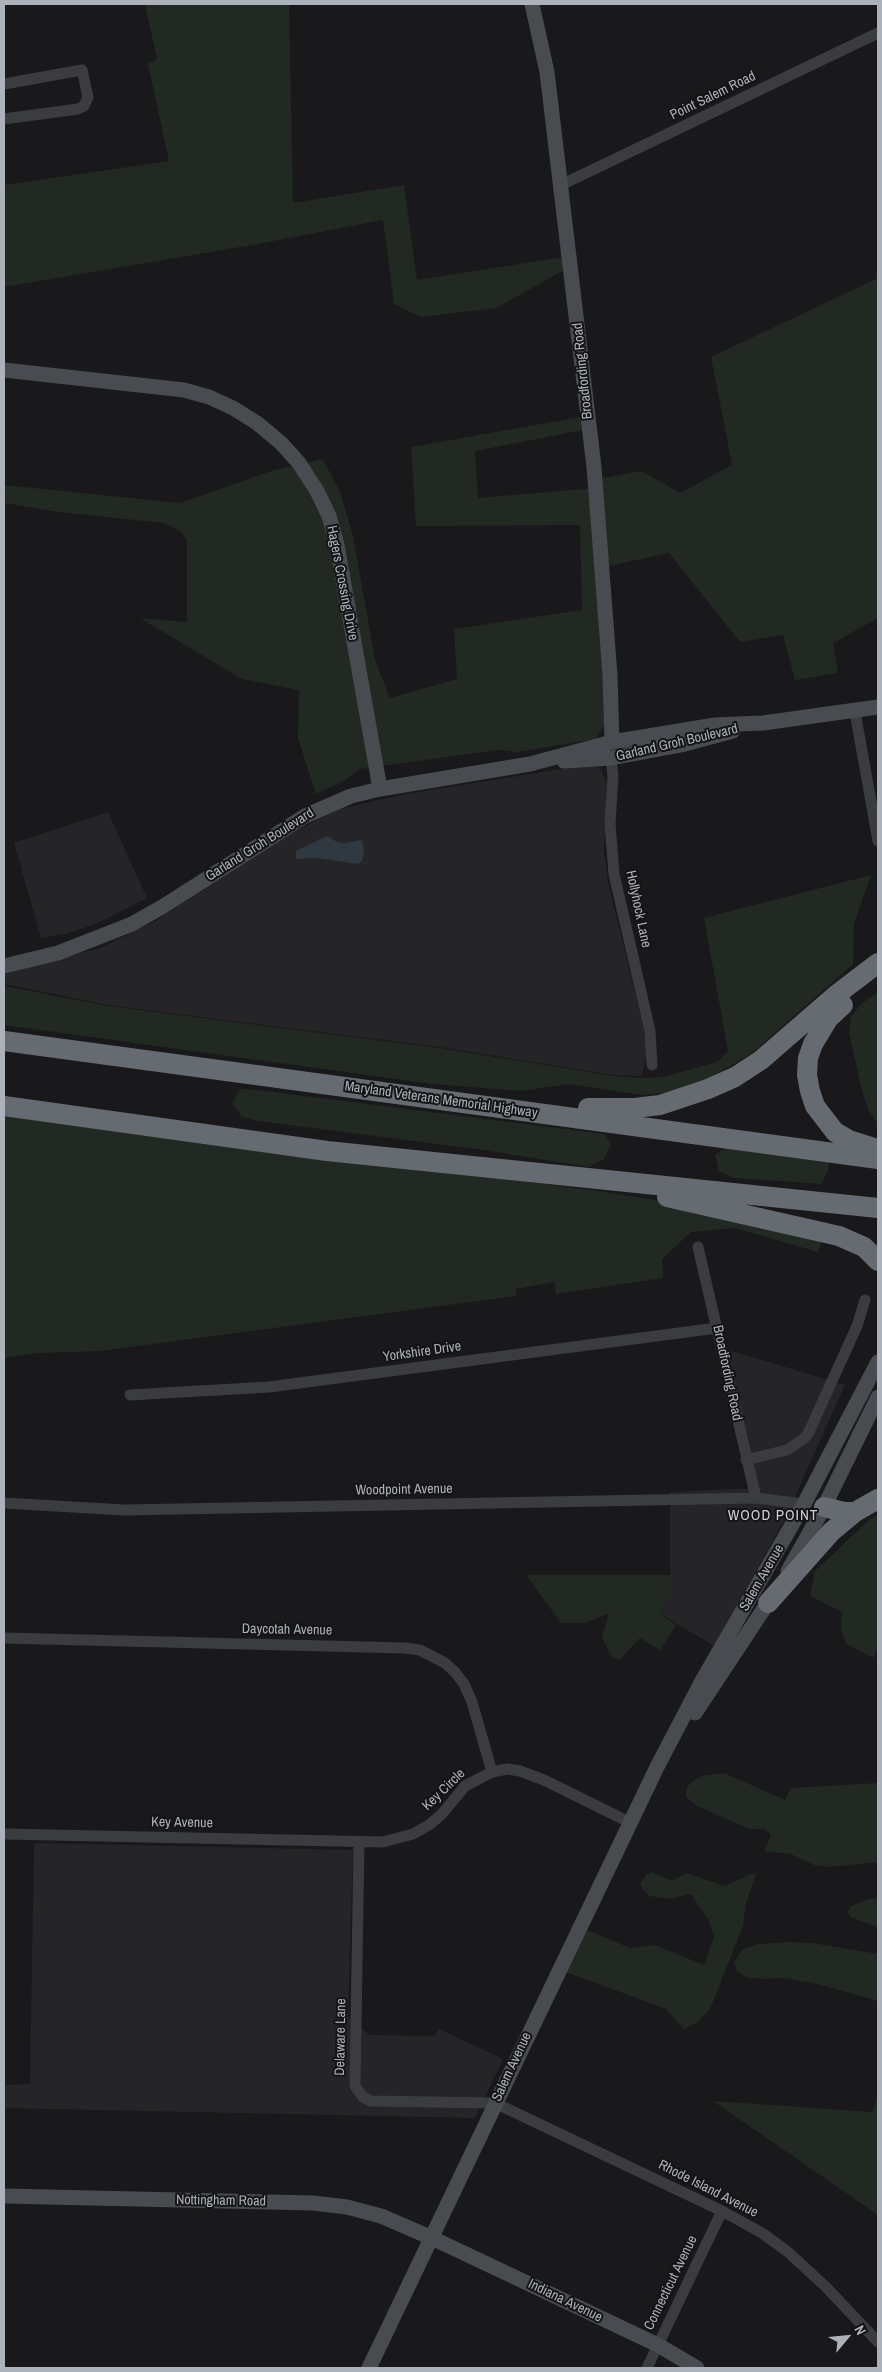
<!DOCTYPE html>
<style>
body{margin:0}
#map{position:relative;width:882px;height:2372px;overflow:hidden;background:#19191b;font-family:"Archivo Narrow",sans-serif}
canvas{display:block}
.frame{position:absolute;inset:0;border:5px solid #acb1ba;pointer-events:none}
.north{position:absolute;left:822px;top:2312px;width:50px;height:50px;-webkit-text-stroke:4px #141416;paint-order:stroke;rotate:62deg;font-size:14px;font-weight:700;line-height:20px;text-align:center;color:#acb1ba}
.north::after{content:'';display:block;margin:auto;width:18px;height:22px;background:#acb1ba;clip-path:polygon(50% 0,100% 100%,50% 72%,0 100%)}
</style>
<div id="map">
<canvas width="882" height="2372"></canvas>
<div class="frame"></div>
<div class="north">N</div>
</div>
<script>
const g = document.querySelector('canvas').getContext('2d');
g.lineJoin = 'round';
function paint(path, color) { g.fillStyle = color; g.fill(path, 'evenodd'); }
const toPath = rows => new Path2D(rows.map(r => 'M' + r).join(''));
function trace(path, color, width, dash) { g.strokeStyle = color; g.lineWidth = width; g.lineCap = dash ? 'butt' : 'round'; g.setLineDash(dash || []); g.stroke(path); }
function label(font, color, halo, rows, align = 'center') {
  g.font = font + ' "Archivo Narrow",sans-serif'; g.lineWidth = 4; g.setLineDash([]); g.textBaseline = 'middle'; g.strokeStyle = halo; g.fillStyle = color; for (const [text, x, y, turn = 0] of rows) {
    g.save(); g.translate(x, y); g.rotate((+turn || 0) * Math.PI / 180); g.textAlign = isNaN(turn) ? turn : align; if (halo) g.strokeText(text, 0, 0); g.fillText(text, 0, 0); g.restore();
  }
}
const built = toPath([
 [592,764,601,769,607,785,604,851,608,882,648,1046,642,1076,613,1075,440,1047,107,1005,4,984,4,974,103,947,157,920,288,835,336,810,406,794],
 [108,812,147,898,96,924,65,934,41,938,14,843],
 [726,1349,845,1385,785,1519,714,1646,659,1613,670,1596,670,1492,757,1488],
 [34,1843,353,1850,348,2016,369,2035,435,2036,439,2029,503,2059,475,2118,4,2108,4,2085,30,2084]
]);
const green = toPath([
 [145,4,289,4,293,203,404,185,417,280,564,257,566,269,496,308,421,317,394,304,383,220,252,245,4,287,4,185,169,161,148,64,157,59],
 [878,278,878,618,833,643,838,673,795,680,783,635,740,642,669,553,604,567,614,711,595,739,518,752,497,750,360,769,345,780,316,794,298,738,299,690,242,679,140,618,187,622,187,540,180,531,164,523,58,512,4,503,4,485,180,503,274,470,323,459,340,492,353,536,375,660,390,698,457,679,454,629,582,610,580,525,416,526,411,447,581,417,583,430,475,451,478,498,597,488,597,479,642,471,680,493,732,465,711,357],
 [871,875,854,924,853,964,751,1054,708,1079,665,1093,642,1095,568,1084,522,1091,432,1084,4,1025,4,986,108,1006,439,1048,613,1076,642,1078,663,1077,717,1062,728,1051,704,918],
 [878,992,878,1124,869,1111,863,1095,849,1033,851,1017,861,1004],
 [240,1089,257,1090,605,1134,611,1144,604,1159,589,1167,484,1150,258,1121,242,1117,232,1103],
 [4,1114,598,1191,687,1205,824,1236,818,1252,735,1228,691,1232,662,1259,663,1278,556,1294,554,1282,516,1289,516,1296,100,1351,37,1353,4,1358],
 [729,1146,828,1162,829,1167,822,1184,734,1178,719,1171,715,1155],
 [878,1515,878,1648,873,1658,846,1644,841,1630,842,1612,810,1596,815,1571,870,1519],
 [526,1575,671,1575,670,1596,659,1613,676,1625,660,1650,640,1638,619,1660,612,1657,602,1638,609,1613,586,1623,561,1623],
 [724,1773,785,1800,791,1788,878,1783,878,1862,829,1867,814,1865,791,1854,764,1851,771,1835,765,1829,749,1829,697,1806,686,1797,687,1787,693,1781,702,1776],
 [652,1872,672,1881,686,1873,725,1886,753,1873,756,1874,746,1903,743,1926,710,2009,698,2022,684,2029,666,2009,566,1972,587,1930,630,1948,655,1945,704,1965,714,1937,709,1921,691,1894,668,1899,650,1896,642,1889,640,1884,646,1875],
 [878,1898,878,1927,850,1917,848,1912,851,1906,868,1899],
 [789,1942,812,1943,878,1954,878,2001,818,1984,784,1978,764,1979,746,1977,737,1971,734,1963,742,1949,759,1944],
 [878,2098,878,2215,713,2101,872,2112]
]);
const water = toPath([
 [327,836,337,842,344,843,362,840,364,851,362,861,358,864,317,858,296,859,296,851]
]);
const street = toPath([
 [4,84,82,70,88,97,84,106,78,109,4,119],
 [561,185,878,33],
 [855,712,878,841],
 [611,758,613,777,610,823,614,874,650,1031,652,1065],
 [698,1247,756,1498],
 [130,1395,269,1387,717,1328],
 [746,1460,787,1450,802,1440,808,1434,857,1326,865,1300],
 [4,1503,124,1510,756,1498,804,1504],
 [4,1638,405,1648,420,1650,445,1663,455,1672,464,1684,472,1702,492,1772],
 [4,1834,383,1842,413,1834,429,1825,442,1814,465,1786,492,1772,507,1769,520,1771,544,1780,629,1822],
 [359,1843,355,2086,363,2097,371,2101,495,2103,722,2211,762,2233,788,2252,826,2287,878,2342],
 [647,2368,722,2211]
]);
const secondary = toPath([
 [532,4,547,72,594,467,610,675,612,742],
 [4,370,184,390,209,397,233,408,257,423,281,443,299,463,317,491,329,516,337,545,380,789],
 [564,761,611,758,681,745,733,731],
 [4,966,58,953,132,924,162,907,305,816,351,796,380,789,530,764,612,742,715,725,763,723,878,707],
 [788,1571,824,1507,878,1397],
 [695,1713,773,1595],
 [4,2196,313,2203,347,2207,381,2216,432,2238,658,2345,697,2368],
 [369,2368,657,1767,702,1681,804,1504,878,1362]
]);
const highway = toPath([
 [843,1005,828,1019,813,1044,808,1058,807,1075,810,1091,815,1106,835,1132,849,1140,874,1148],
 [4,1041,878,1159],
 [4,1106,327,1151,878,1208],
 [588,1108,635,1108,660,1105,708,1089,735,1077,761,1060,836,995,878,963],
 [667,1197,839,1236,864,1247,878,1261],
 [824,1507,844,1512,855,1512,878,1499],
 [768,1603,831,1532,855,1512]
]);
const streetNames = [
 ["Point Salem Road",713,96,-26],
 ["Broadfording Road",583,371,-96],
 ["Hagers Crossing Drive",342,583,79],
 ["Garland Groh Boulevard",677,743,-13],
 ["Garland Groh Boulevard",260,845,-32],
 ["Hollyhock Lane",638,909,78],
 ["Maryland Veterans Memorial Highway",441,1100,8],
 ["Yorkshire Drive",422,1352,-8],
 ["Broadfording Road",727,1373,78],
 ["Woodpoint Avenue",404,1490,-1],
 ["Salem Avenue",762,1578,-60],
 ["Daycotah Avenue",287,1630,1],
 ["Key Circle",444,1790,-44],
 ["Key Avenue",182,1823,1],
 ["Delaware Lane",341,2037,-89],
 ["Salem Avenue",512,2067,-65],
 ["Rhode Island Avenue",708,2189,27],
 ["Nottingham Road",221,2201,1],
 ["Connecticut Avenue",671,2283,-64],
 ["Indiana Avenue",565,2301,26]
];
const neighbourhoodNames = [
 ["WOOD POINT",773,1516]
];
paint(built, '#252528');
paint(green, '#212922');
paint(water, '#2f393f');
trace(street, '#3a3c40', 11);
trace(secondary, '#484b50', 15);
trace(highway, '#666a71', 20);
label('14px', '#acb1ba', '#141416', streetNames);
g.letterSpacing = '1px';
label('15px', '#cdd0d7', '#141416', neighbourhoodNames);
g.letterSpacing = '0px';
</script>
